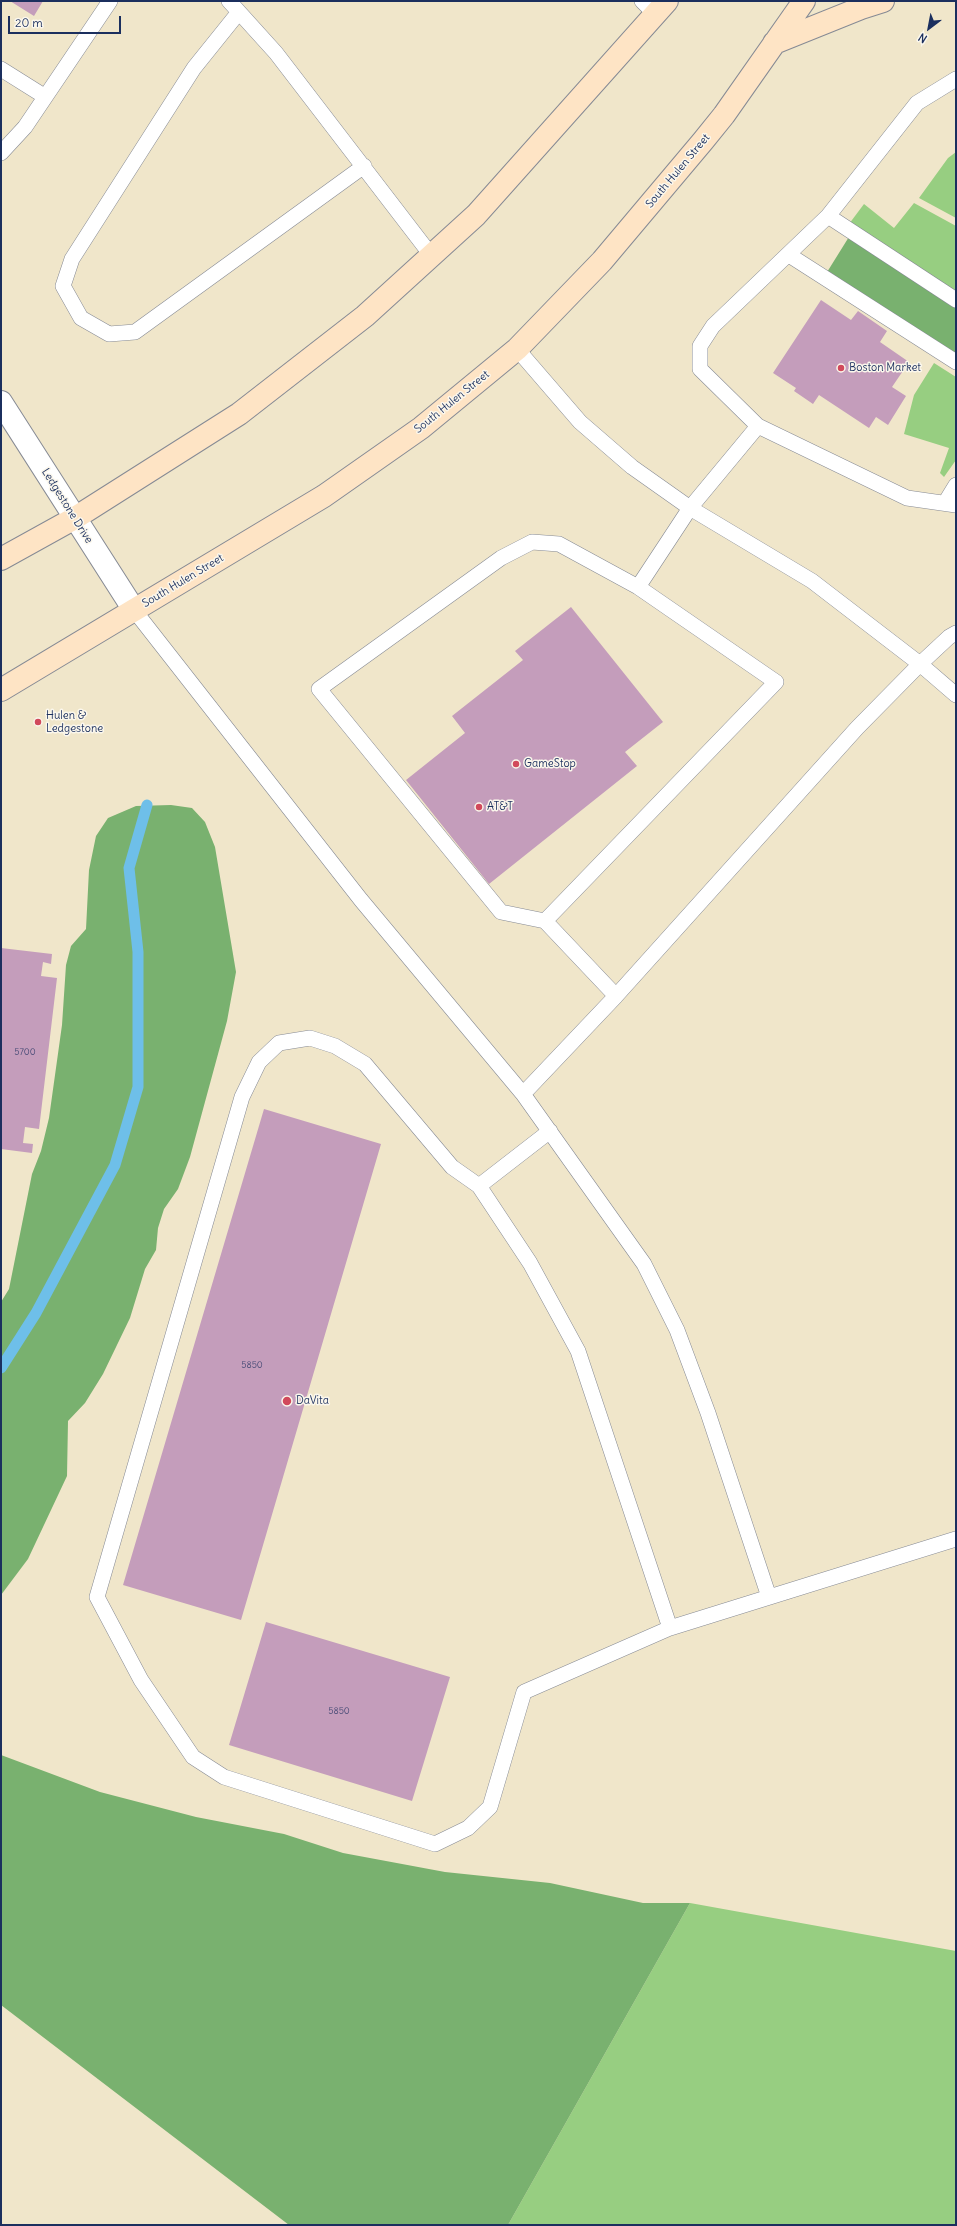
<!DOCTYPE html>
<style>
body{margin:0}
#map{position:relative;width:957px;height:2226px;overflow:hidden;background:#f0e6ca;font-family:Delius,sans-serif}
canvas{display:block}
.frame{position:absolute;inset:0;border:2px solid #1b2f5e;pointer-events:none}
.north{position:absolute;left:909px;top:8px;width:40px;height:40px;-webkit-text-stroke:3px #fbf7ec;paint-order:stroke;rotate:212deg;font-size:11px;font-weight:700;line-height:16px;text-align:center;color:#1b2f5e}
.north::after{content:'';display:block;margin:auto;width:14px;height:18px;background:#1b2f5e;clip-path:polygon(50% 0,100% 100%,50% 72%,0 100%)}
.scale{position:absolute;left:8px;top:16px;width:113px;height:18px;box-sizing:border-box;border:2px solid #1b2f5e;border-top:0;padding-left:5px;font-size:12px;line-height:14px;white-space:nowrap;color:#1b2f5e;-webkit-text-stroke:3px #fbf7ec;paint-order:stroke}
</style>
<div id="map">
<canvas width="957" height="2226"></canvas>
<div class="frame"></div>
<div class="north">N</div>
<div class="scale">20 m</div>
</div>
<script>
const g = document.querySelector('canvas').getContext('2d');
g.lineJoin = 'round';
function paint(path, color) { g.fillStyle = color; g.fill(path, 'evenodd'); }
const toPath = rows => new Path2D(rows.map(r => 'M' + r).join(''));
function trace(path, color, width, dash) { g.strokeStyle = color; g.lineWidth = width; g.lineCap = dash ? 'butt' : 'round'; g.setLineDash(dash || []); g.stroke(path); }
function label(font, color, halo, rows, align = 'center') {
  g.font = font + ' Delius,sans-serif'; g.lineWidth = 3; g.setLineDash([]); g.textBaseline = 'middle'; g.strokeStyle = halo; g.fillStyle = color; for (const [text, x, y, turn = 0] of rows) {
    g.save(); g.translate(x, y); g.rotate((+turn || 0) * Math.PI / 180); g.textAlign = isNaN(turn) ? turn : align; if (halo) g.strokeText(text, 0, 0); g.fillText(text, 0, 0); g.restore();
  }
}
const green = toPath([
 [956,152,956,218,919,198,948,158],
 [914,203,956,226,956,300,846,228,864,204,894,228],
 [934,363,956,377,956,460,944,477,940,473,949,448,904,434,914,395],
 [690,1903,956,1951,956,2225,508,2225]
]);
const forest = toPath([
 [852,232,956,300,956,362,824,277],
 [171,805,192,808,205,822,215,847,236,972,227,1021,190,1157,178,1189,164,1209,158,1228,156,1250,145,1269,130,1318,103,1374,85,1403,68,1421,67,1476,28,1559,1,1595,1,1302,9,1289,32,1174,41,1151,49,1118,62,1025,66,965,71,946,86,929,89,870,96,836,108,818,136,806],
 [1,1755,100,1792,196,1817,284,1834,343,1853,445,1872,550,1883,643,1903,690,1903,508,2225,289,2225,1,2005]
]);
const stream = toPath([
 [1,1368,36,1313,115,1165,138,1087,138,952,129,868,147,805]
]);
const building = toPath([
 [10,1,43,1,34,16],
 [821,300,851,320,858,311,887,331,880,342,909,362,892,387,906,396,888,425,876,417,869,428,819,395,813,404,794,391,796,388,773,373],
 [571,607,663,722,625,752,637,766,489,884,406,780,465,733,452,716,523,660,515,651],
 [1,948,52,954,51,964,43,962,41,976,57,978,39,1129,25,1127,23,1143,33,1144,32,1153,1,1149],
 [264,1109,381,1144,241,1620,123,1585],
 [266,1622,450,1677,412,1801,229,1745]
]);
const service = toPath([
 [229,1,276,53,431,255],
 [642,1,656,15],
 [239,12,194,68,72,259,63,286,81,318,109,334,135,332,364,166],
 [1,69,44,96],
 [956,79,917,103,828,216,713,326,700,346,700,369,758,426,907,498,956,505],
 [1,153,25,127,110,1],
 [828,216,956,300],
 [789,255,956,362],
 [517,349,580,422,632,467,690,508,812,581,920,664,956,695],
 [945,503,956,485],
 [638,587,690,508,758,426],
 [134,610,361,900,523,1094,644,1264,677,1330,708,1413,769,1597],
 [545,921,776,682,638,587,559,544,532,542,501,558,319,689,501,912,545,921,616,996],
 [523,1094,616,996,857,728,920,664,949,637,956,633],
 [479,1186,530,1263,578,1351,670,1628,524,1692,490,1807,468,1828,435,1844,224,1777,193,1757,141,1680,97,1597,242,1097,259,1062,279,1043,310,1038,335,1046,365,1064,452,1167,479,1186,550,1131],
 [670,1628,956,1539]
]);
const minor = toPath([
 [1,402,134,610]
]);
const secondary = toPath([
 [774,43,861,8,883,1],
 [1,559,75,518,239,414,365,316,476,215,667,1],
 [1,690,324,496,421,428,517,349,602,261,703,141,724,115,804,1]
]);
const markers = [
 [841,368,4,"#d1495b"],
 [38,722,4,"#d1495b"],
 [516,764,4,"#d1495b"],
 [479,807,4,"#d1495b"],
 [287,1401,5,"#d1495b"]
];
const numberNames = [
 ["5700",25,1052],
 ["5850",252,1365],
 ["5850",339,1711]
];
const streetNames = [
 ["South Hulen Street",678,171,-50],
 ["South Hulen Street",452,402,-39],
 ["Ledgestone Drive",67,506,58],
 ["South Hulen Street",183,581,-31]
];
const poiNames = [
 ["Boston Market",849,368],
 ["Hulen &",46,716],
 ["Ledgestone",46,729],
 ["GameStop",524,764],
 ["AT&T",487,807],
 ["DaVita",296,1401]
];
paint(green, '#97ce81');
paint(forest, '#79b16f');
trace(stream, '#6ebfe9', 11);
paint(building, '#c49dbb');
trace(service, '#868a94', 16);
trace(minor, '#868a94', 24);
trace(secondary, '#868a94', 24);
trace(service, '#fff', 15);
trace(minor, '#fff', 22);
trace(secondary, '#fee4c5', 22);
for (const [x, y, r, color] of markers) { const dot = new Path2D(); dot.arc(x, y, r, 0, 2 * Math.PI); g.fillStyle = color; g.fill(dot); trace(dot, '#fbf7ec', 1.5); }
label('9px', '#454a75', null, numberNames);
label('11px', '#1b2f5e', '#fbf7ec', streetNames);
label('11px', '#1b2f5e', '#fbf7ec', poiNames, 'left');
</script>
